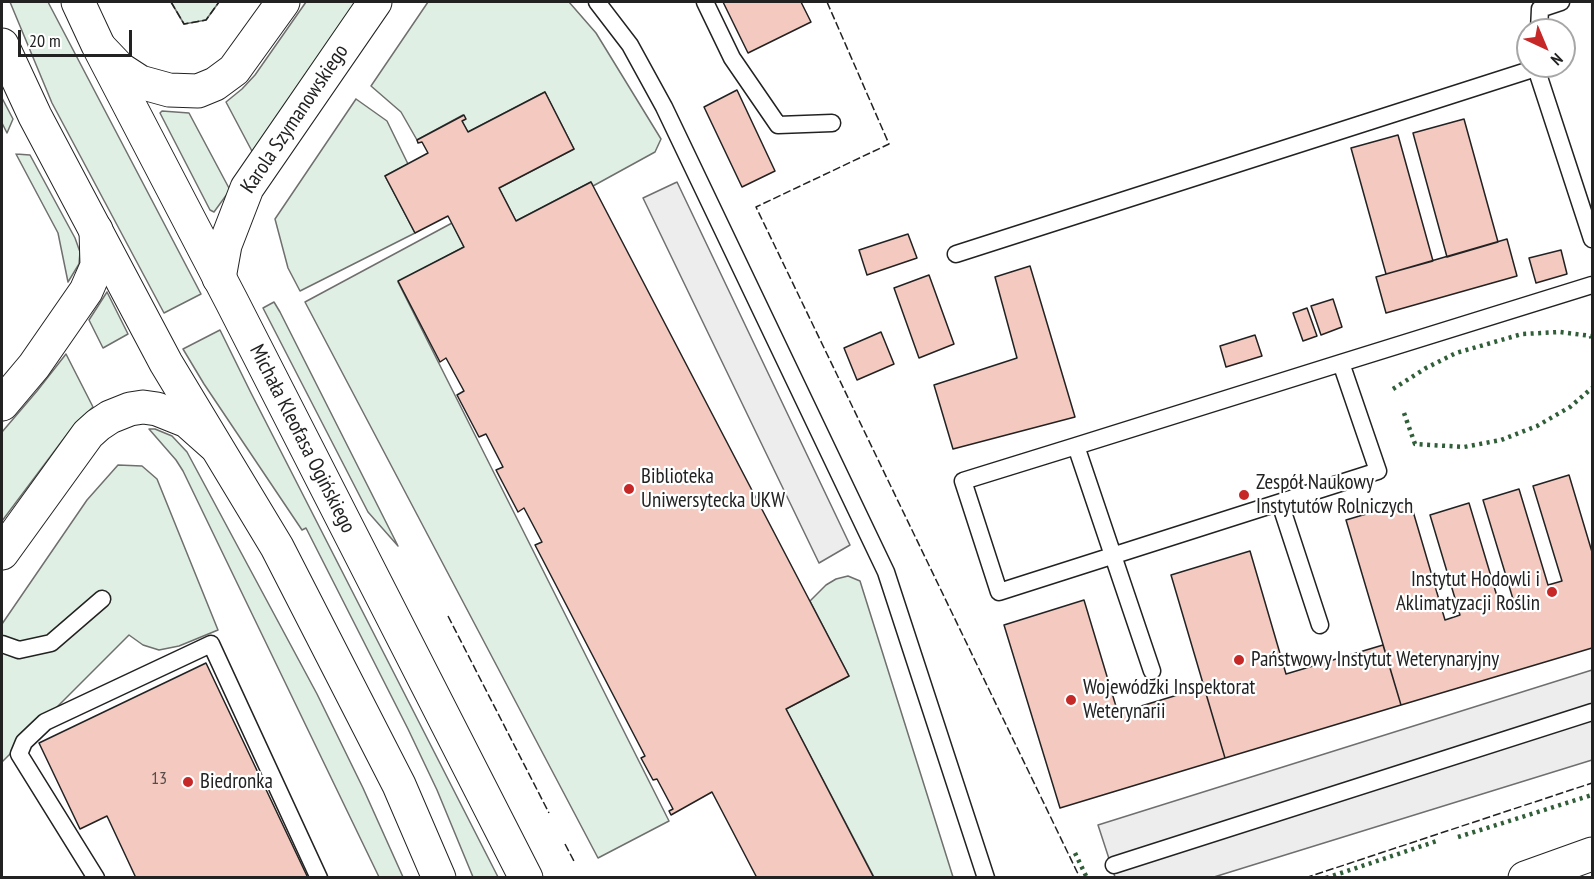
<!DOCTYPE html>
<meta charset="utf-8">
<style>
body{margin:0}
#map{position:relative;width:1594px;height:879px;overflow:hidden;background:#fff;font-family:"PT Sans Narrow",sans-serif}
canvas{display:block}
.frame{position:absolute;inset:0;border:3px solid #222;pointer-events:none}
.north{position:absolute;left:1516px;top:18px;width:60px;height:60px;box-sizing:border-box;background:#fff;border:2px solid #a7a7a7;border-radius:50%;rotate:136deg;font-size:16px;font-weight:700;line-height:24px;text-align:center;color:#222}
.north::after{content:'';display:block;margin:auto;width:21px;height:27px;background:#c62828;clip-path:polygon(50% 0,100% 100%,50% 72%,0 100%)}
.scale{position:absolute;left:18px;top:30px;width:114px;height:27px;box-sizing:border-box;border:3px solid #222;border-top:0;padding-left:8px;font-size:18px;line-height:21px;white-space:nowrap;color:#222;-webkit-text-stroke:4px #fff;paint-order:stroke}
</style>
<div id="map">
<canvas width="1594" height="879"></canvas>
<div class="frame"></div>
<div class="north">N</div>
<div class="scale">20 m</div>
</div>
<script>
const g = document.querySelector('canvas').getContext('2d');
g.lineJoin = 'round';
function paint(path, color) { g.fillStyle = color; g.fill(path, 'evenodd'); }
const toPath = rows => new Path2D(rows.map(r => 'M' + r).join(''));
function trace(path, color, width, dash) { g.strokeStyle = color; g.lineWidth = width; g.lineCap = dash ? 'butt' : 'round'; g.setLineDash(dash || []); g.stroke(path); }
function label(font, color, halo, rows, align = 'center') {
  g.font = font + ' "PT Sans Narrow",sans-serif'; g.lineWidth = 4.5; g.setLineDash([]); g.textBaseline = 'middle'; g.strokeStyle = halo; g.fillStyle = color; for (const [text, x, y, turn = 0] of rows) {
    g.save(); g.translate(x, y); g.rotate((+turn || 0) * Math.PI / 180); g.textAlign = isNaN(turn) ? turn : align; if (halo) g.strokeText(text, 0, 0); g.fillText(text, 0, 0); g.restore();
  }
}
const green = toPath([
 [10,2,48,2,201,294,164,313,52,103,10,2],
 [171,2,219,2,206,20,184,24,171,2],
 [306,2,358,2,254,155,226,102,242,89,255,75,306,2],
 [428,2,569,2,596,33,661,139,655,152,593,186,591,182,516,221,499,188,574,149,545,92,468,132,462,121,465,119,463,115,417,140,401,112,371,86,428,2],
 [2,98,13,119,7,133,2,123,2,98],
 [356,99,387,121,408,164,385,176,415,233,300,291,288,268,275,219,356,99],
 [162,111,189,113,230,190,214,212,210,210,160,113,162,111],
 [16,154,30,155,75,238,80,252,79,264,68,282,58,233,16,154],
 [452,223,464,247,398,282,669,821,598,858,305,302,452,223],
 [107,292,128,334,103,348,89,320,107,292],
 [274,302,280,312,398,546,368,512,263,308,274,302],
 [220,330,250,391,498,877,473,877,437,790,408,729,306,528,302,530,204,384,183,349,220,330],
 [66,354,93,407,74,425,2,521,2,432,37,391,66,354],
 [149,429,155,429,172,436,187,452,317,694,363,788,403,877,379,877,183,471,176,460,149,429],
 [118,465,142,466,157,479,218,630,179,646,159,650,143,645,129,635,2,762,2,624,87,500,118,465],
 [848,576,860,581,953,877,874,877,786,709,849,676,810,601,826,585,836,579,848,576]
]);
const parking = toPath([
 [677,182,850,545,819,563,643,198,677,182],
 [1592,670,1592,760,1214,877,1115,877,1098,825,1592,670]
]);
const building = toPath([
 [723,2,801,2,811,22,748,53,723,2],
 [737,90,775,171,742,187,704,107,737,90],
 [545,92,574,149,499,188,516,221,591,182,849,676,786,709,874,878,757,878,712,792,671,815,669,811,673,809,657,779,653,780,641,758,645,756,535,545,542,542,524,508,518,512,496,470,503,467,486,434,479,437,457,395,464,391,446,358,440,362,398,281,464,247,448,216,415,233,385,176,428,153,422,142,418,143,417,140,464,115,466,119,462,121,468,132,545,92],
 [1464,119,1498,242,1447,257,1413,133,1464,119],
 [1398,135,1433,261,1386,274,1351,148,1398,135],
 [908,234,917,258,867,275,859,250,908,234],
 [1507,239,1517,276,1386,313,1376,277,1507,239],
 [1561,250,1567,274,1536,283,1529,258,1561,250],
 [1030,266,1075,417,953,449,934,385,1017,358,995,277,1030,266],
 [929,275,954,344,919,358,894,288,929,275],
 [1333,299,1342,327,1321,335,1311,306,1333,299],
 [1307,308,1317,336,1303,341,1293,313,1307,308],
 [881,332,894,364,857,380,844,348,881,332],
 [1255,335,1262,356,1226,367,1220,346,1255,335],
 [1569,475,1592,552,1592,648,1401,705,1346,520,1410,501,1445,620,1460,615,1430,515,1469,503,1499,603,1513,599,1483,500,1519,489,1548,585,1562,581,1533,486,1569,475],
 [1250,551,1286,674,1383,645,1401,705,1225,758,1171,575,1250,551],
 [1084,600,1118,713,1204,687,1225,758,1060,808,1004,625,1084,600],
 [206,663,308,878,136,878,107,816,80,829,39,743,206,663]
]);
const service = toPath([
 [597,2,630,45,664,107,886,572,986,878],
 [705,2,732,58,778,125,832,123],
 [1539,30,1540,9,1561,2],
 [956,254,1536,68,1592,239],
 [1341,363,1378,471,999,592,963,481,1076,446,1341,363,1592,285],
 [1076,446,1152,671],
 [1280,503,1320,625],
 [2,644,19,650,51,643,102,599],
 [1114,865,1592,712],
 [96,878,19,754,24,742,45,722,211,644,319,878]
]);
const minor = toPath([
 [100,48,120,69,140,82,169,90,198,91,215,84,234,70,283,2],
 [219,278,225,245,247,188,375,2],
 [2,404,34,366,86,291,97,266,96,230],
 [2,553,88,434,98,425,110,417,130,409,143,407,157,409,187,421,214,445]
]);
const tertiary = toPath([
 [1525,878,1592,854]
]);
const secondary = toPath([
 [78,2,98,45,231,300,526,878],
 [2,45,35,116,166,363,277,547,399,785,439,878]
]);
const hedge = toPath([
 [1393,389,1426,368,1456,353,1522,334,1560,332,1591,336,1592,342],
 [1404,413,1415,444,1464,447,1501,440,1537,426,1570,407,1592,388],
 [1458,837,1592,795],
 [1075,853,1087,878],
 [1326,878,1437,841]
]);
const fence = toPath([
 [171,2,184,24,206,20,219,2],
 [827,2,889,144,756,207,1080,878],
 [448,616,549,813],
 [565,844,575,863],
 [1305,878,1592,783]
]);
const markers = [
 [629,489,6,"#c62828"],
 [1244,495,6,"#c62828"],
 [1552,592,6,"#c62828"],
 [1239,660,6,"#c62828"],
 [1071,700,6,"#c62828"],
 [188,782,6,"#c62828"]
];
const numberNames = [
 ["13",159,779]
];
const streetNames = [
 ["Karola Szymanowskiego",295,119,-56],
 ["Michała Kleofasa Ogińskiego",302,439,63]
];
const poiNames = [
 ["Biblioteka",641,477],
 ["Uniwersytecka UKW",641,501],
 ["Zespół Naukowy",1256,483],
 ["Instytutów Rolniczych",1256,507],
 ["Instytut Hodowli i",1540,580,"right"],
 ["Aklimatyzacji Roślin",1540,604,"right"],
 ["Państwowy Instytut Weterynaryjny",1251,660],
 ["Wojewódzki Inspektorat",1083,688],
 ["Weterynarii",1083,712],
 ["Biedronka",200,782]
];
paint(green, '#e0efe3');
trace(green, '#6f6f6f', 1.5);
paint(parking, '#ededed');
trace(parking, '#6f6f6f', 1.5);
paint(building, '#f3c9c0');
trace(building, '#222', 1.5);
trace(service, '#222', 19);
trace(minor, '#222', 35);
trace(tertiary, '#222', 35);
trace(secondary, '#222', 35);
trace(service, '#fff', 16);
trace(minor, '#fff', 33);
trace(tertiary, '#fff', 33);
trace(secondary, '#fff', 33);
trace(hedge, '#2f5e38', 4.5, [3, 4.5]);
trace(fence, '#222', 1.5, [8, 3]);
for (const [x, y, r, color] of markers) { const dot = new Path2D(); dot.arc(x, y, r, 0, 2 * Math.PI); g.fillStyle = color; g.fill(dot); trace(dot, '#fff', 2); }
label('18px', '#564c4a', null, numberNames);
label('21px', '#222', '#fff', streetNames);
label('21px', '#222', '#fff', poiNames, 'left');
</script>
